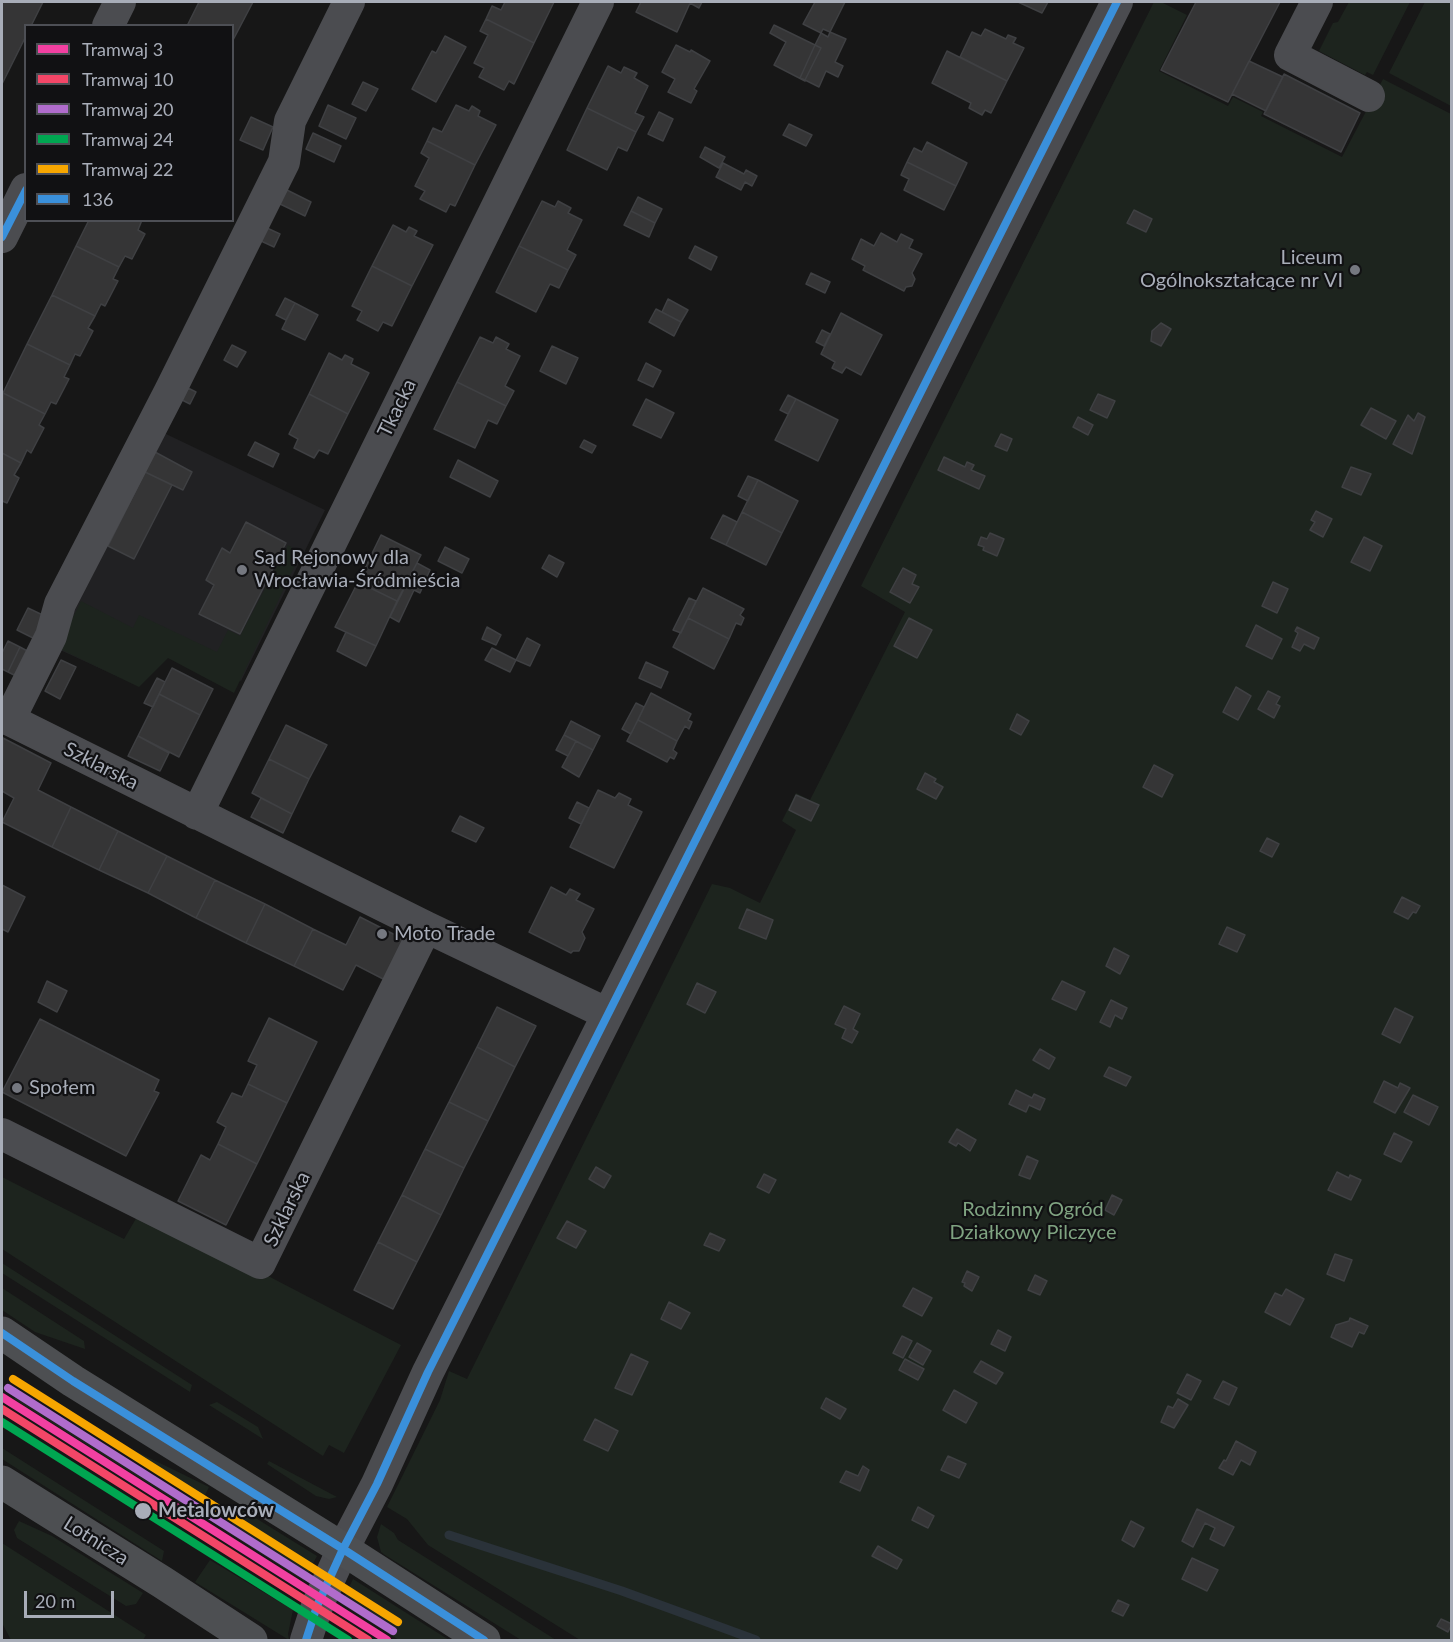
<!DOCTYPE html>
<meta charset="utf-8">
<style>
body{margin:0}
#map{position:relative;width:1453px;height:1642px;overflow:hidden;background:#171717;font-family:Lato,sans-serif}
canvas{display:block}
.frame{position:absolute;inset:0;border:3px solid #a8adb8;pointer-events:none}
.legend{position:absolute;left:24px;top:24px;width:210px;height:198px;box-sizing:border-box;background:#111113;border:2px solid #4d4f55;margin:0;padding:8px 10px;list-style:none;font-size:18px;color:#a8adb8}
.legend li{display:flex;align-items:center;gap:12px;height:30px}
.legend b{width:30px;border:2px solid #4d4f55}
.scale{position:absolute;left:24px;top:1591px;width:90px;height:27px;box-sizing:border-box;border:3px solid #a8adb8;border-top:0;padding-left:8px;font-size:18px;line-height:21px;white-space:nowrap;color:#a8adb8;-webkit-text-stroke:4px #111113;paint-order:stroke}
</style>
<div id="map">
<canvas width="1453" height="1642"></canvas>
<div class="frame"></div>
<ul class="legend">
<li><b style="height:8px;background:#f240a1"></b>Tramwaj 3</li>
<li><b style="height:8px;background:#f34667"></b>Tramwaj 10</li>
<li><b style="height:8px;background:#b06ccc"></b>Tramwaj 20</li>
<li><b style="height:8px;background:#00a651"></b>Tramwaj 24</li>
<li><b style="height:8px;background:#f7a600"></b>Tramwaj 22</li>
<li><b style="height:8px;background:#3a90db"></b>136</li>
</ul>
<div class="scale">20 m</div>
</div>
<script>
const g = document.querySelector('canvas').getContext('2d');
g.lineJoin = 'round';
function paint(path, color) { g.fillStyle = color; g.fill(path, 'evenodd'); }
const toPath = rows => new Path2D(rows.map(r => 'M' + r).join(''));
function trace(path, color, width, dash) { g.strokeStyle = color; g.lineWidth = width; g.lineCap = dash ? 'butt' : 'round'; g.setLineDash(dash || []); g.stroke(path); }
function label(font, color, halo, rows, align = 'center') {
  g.font = font + ' Lato,sans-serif'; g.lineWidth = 4.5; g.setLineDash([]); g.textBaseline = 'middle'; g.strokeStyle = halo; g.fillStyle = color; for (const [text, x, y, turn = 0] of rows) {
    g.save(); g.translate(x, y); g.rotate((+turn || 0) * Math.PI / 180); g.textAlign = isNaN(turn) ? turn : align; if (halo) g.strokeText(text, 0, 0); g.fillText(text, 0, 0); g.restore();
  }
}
const built = toPath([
 [164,433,325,510,241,681,148,635,121,678,56,648]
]);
const green = toPath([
 [1154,2,1161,2,1187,15,1159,71,1228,106,1233,97,1263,112,1261,116,1342,157,1383,79,1451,114,1451,1640,580,1640,428,1545,407,1519,387,1507,440,1400,449,1371,467,1379,712,884,730,888,760,903,796,830,782,821,796,793,810,800,905,612,861,586],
 [1349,2,1410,2,1373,75,1367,72,1365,75,1319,51,1333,23,1338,22],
 [1425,2,1451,2,1451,106,1389,73],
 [288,545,301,553,234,693,168,658,139,687,58,648,81,601,133,628,139,615,217,652,228,630,240,636],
 [2,1177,124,1239,141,1210,401,1345,344,1453,329,1445,323,1456,2,1249],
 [2,1263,192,1385,190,1392,2,1273],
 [2,1288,84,1341,85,1349,35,1332,2,1310],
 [18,1393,194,1504,194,1512,14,1399],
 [217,1402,258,1427,263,1439,209,1405],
 [88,1428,209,1487,204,1497,199,1498],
 [2,1448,164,1551,162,1561,2,1459],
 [269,1461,337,1497,329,1499,316,1496,267,1464],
 [241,1509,317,1556,304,1581,227,1532],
 [19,1521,52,1536,143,1593,136,1604,126,1606,17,1538,14,1530],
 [381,1524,394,1533,398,1540,556,1640,521,1640,385,1555,381,1552,377,1537],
 [2,1543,146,1635,143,1640,11,1640,2,1623],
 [210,1560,293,1610,288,1634,289,1640,195,1582],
 [353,1579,449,1640,399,1640,341,1604]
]);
const stream = toPath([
 [449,1535,622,1591,756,1640]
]);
const building = toPath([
 [2,2,43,2,31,26,26,26,26,36,2,84,2,2],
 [199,2,253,2,232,42,232,26,187,26,199,2],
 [505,2,554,2,534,43,486,19,492,6,501,10,505,2],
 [641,2,702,2,699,8,690,3,677,32,636,12,641,2],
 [815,2,845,2,830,32,823,29,821,33,803,24,815,2],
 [1018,2,1048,2,1042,13,1018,2],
 [1196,2,1280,2,1228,102,1161,70,1196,2],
 [486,19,534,43,514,84,509,81,504,90,479,77,484,68,474,63,488,35,480,31,486,19],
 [774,25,815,45,800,78,805,81,774,65,786,42,770,33,774,25],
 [985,29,1006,39,1008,35,1016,38,1013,43,1024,48,1007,81,960,57,972,32,981,36,985,29],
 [830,32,846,39,835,62,843,66,838,77,826,71,819,87,805,80,821,48,815,45,821,33,828,37,830,32],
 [445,36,466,47,436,102,412,89,432,51,436,53,445,36],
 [676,45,690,52,691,50,710,61,694,89,697,91,691,103,668,92,675,79,662,72,676,45],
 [815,45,821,48,805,80,800,78,815,45],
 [947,51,1007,81,991,113,985,110,982,115,969,108,971,103,932,83,947,51],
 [1249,61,1283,77,1266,111,1232,94,1249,61],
 [608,66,621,73,624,67,637,73,634,78,648,86,635,113,644,117,636,132,587,108,608,66],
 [1284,74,1360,113,1341,152,1264,114,1284,74],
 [363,82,378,89,366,111,352,104,363,82],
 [328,105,356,118,346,139,319,126,328,105],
 [456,105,469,111,472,106,480,111,478,116,496,125,475,165,427,141,433,128,442,132,456,105],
 [587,108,636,132,627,151,618,147,607,170,567,150,587,108],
 [659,112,673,119,663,141,648,134,659,112],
 [251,117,273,127,263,150,240,140,251,117],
 [789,124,812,135,806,146,783,135,789,124],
 [313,133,341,146,334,162,306,149,313,133],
 [427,141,475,165,455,206,450,204,446,212,420,199,425,191,415,186,429,158,421,153,427,141],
 [927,142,967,163,956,186,907,162,914,148,922,152,927,142],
 [705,147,725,157,719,168,700,157,705,147],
 [907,162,956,186,944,210,904,190,909,179,901,175,907,162],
 [723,163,744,174,746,170,757,176,752,186,745,182,741,190,716,177,723,163],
 [285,189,311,202,305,216,278,203,285,189],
 [638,197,662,209,655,223,631,211,638,197],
 [542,201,555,207,558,201,571,208,568,213,582,220,567,250,576,255,568,270,519,246,542,201],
 [1134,210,1152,219,1146,232,1127,223,1134,210],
 [631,211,655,223,649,237,624,225,631,211],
 [89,220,142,220,138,230,145,234,132,259,125,256,119,267,76,246,89,220],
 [393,225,406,232,409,227,417,231,414,236,433,245,412,286,372,266,393,225],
 [267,228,280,234,274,247,261,241,267,228],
 [881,233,897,242,901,234,913,240,909,248,922,254,912,273,915,279,912,286,906,287,904,291,863,270,865,266,852,259,861,239,874,246,881,233],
 [76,246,119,267,113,279,118,281,105,306,101,304,95,316,52,295,76,246],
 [519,246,568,270,559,288,550,284,536,312,496,292,519,246],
 [695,246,717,257,711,270,689,258,695,246],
 [372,266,412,286,392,326,383,322,378,331,357,320,362,311,352,306,372,266],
 [811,273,830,282,825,293,806,284,811,273],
 [52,295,95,316,88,328,93,331,80,356,75,354,70,365,27,344,52,295],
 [285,298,295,303,286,320,276,315,285,298],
 [668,299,688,310,681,322,662,312,668,299],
 [295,303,318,315,305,340,282,329,295,303],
 [656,309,681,322,674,336,649,322,656,309],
 [841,313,882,335,861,375,846,367,842,373,832,368,835,362,821,354,841,313],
 [1161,323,1171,329,1161,346,1151,341,1152,331,1161,323],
 [822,330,830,334,824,346,816,342,822,330],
 [480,337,493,343,496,337,509,344,506,349,520,356,505,386,514,391,506,406,457,382,480,337],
 [27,344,70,365,64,377,69,379,56,404,51,402,45,414,3,393,27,344],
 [232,345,246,352,237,367,224,360,232,345],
 [552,346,578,358,566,384,540,371,552,346],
 [329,353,342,360,345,355,353,359,351,364,369,373,348,414,309,394,329,353],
 [646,363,661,371,653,387,638,380,646,363],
 [457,382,506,406,497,424,488,420,475,448,434,429,457,382],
 [188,388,196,392,190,404,182,400,188,388],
 [3,393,45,414,39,425,44,428,31,453,27,450,21,463,2,453,3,393],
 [309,394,348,414,328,454,319,450,314,458,294,448,298,439,289,434,309,394],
 [1098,394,1115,401,1107,418,1090,410,1098,394],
 [788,395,796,399,788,414,780,410,788,395],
 [646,399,674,413,661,438,633,425,646,399],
 [796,399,838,420,818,461,775,440,796,399],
 [1371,408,1396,421,1386,439,1361,425,1371,408],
 [1418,413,1425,417,1412,454,1393,444,1408,415,1414,421,1418,413],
 [1078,417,1093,425,1088,435,1073,427,1078,417],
 [1001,434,1012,439,1007,451,995,446,1001,434],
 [584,440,596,446,592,453,580,447,584,440],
 [255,442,279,454,273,467,248,455,255,442],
 [155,452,192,472,183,490,145,472,155,452],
 [2,453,21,463,14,475,19,478,7,503,2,501,2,453],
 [944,457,965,467,967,462,974,465,971,470,985,476,979,489,938,470,944,457],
 [458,460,498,481,490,497,450,477,458,460],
 [1351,467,1371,474,1361,495,1342,487,1351,467],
 [145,472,172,485,134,559,108,546,145,472],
 [748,476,758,480,748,501,738,496,748,476],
 [758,480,798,501,782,533,742,512,758,480],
 [1316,511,1332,519,1323,537,1310,530,1315,522,1311,520,1316,511],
 [742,512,782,533,766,565,726,545,742,512],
 [723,515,737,522,726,545,711,538,723,515],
 [246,522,286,543,240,634,199,614,214,585,206,580,222,548,230,553,246,522],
 [990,533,1004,539,997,556,983,550,984,547,978,545,981,537,987,539,990,533],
 [381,535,421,555,397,601,358,582,381,535],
 [1364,537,1382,546,1370,571,1351,562,1364,537],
 [445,547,469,559,462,573,438,561,445,547],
 [549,555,564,563,557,577,542,568,549,555],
 [417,563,430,570,420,593,414,590,399,622,390,617,417,563],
 [903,568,916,575,912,584,919,587,910,603,890,592,903,568],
 [358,582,397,601,376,646,335,627,358,582],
 [1273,582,1288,589,1277,613,1262,606,1273,582],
 [703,588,744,609,740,615,744,618,741,625,736,623,729,639,688,618,703,588],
 [689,598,696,601,681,633,673,630,689,598],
 [28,608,49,618,39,641,17,630,28,608],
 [688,618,729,639,714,669,673,647,688,618],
 [909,618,932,630,917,658,894,646,909,618],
 [1256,625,1282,639,1272,659,1246,646,1256,625],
 [487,627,501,635,496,645,482,639,487,627],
 [1297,627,1319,638,1314,649,1304,644,1300,651,1292,647,1298,633,1295,631,1297,627],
 [346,632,376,646,366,666,337,651,346,632],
 [527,638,540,645,530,666,516,660,527,638],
 [8,641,20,647,8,672,2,669,2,653,8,641],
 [20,647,33,654,20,678,8,672,20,647],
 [492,648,516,660,510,672,485,660,492,648],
 [61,660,76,667,60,699,45,691,61,660],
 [646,662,668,672,661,688,639,678,646,662],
 [172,668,213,689,200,715,159,694,172,668],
 [157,678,165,682,153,707,144,703,157,678],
 [1236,687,1251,696,1238,720,1223,712,1236,687],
 [1268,691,1280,697,1276,704,1280,706,1274,718,1258,709,1268,691],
 [651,693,691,714,688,720,692,722,689,729,685,726,677,741,638,720,651,693],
 [159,694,200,715,179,757,138,736,159,694],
 [636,703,644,707,631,734,622,729,636,703],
 [1017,714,1029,721,1021,735,1010,729,1017,714],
 [638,720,677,741,673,750,677,753,674,759,670,757,667,762,627,741,638,720],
 [571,721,600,736,593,750,564,735,571,721],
 [286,725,327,745,309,779,269,759,286,725],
 [564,735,576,741,568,756,556,750,564,735],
 [138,736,169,753,160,771,128,756,138,736],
 [3,738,51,763,38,790,71,807,52,847,2,822,14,798,2,791,3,738],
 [576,741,593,750,579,777,562,767,576,741],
 [269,759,309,779,292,814,252,793,269,759],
 [1154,765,1173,775,1162,797,1143,787,1154,765],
 [925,773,936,779,934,782,943,787,936,799,917,789,925,773],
 [598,790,615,798,619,793,631,799,628,805,642,812,614,868,570,847,598,790],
 [796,795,819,805,811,821,789,810,796,795],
 [261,798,292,814,283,833,251,817,261,798],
 [577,802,589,808,581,824,569,818,577,802],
 [71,807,118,831,99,870,52,847,71,807],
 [460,816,484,828,476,842,452,831,460,816],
 [118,831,167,856,148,893,99,870,118,831],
 [1267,838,1279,844,1272,857,1260,851,1267,838],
 [167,856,215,880,196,918,148,893,167,856],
 [215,880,265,904,246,943,196,918,215,880],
 [2,885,25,897,8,932,2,929,2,885],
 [551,887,566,895,570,889,580,894,576,900,594,909,582,932,585,938,579,951,573,951,571,953,529,932,551,887],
 [1402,897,1420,906,1416,913,1413,912,1408,919,1394,912,1402,897],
 [265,904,313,929,294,966,246,943,265,904],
 [747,909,773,920,766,939,739,928,747,909],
 [360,917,407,941,387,981,356,965,343,990,294,966,313,929,346,945,360,917],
 [1227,927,1245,935,1237,952,1219,944,1227,927],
 [1114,948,1129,956,1120,974,1106,966,1114,948],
 [47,981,67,991,57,1012,38,1002,47,981],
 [1062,981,1085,992,1076,1010,1052,999,1062,981],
 [697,983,716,992,705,1013,687,1004,697,983],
 [1111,1000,1127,1008,1122,1019,1115,1015,1110,1027,1100,1022,1111,1000],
 [844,1006,860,1014,853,1029,858,1032,852,1043,842,1038,846,1029,835,1024,844,1006],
 [497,1007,536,1026,515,1067,477,1047,497,1007],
 [1395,1008,1413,1017,1400,1043,1382,1034,1395,1008],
 [269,1018,317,1042,287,1103,248,1084,257,1065,248,1061,269,1018],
 [40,1019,159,1080,154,1091,159,1093,126,1156,2,1092,40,1019],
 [477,1047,515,1067,488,1121,449,1102,477,1047],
 [1040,1049,1055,1058,1049,1069,1033,1060,1040,1049],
 [1109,1067,1131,1077,1126,1086,1104,1076,1109,1067],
 [1384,1081,1398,1088,1400,1083,1410,1088,1395,1113,1374,1102,1384,1081],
 [248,1084,287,1103,257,1164,218,1144,226,1127,217,1122,232,1093,242,1097,248,1084],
 [1016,1090,1032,1098,1034,1094,1045,1099,1040,1110,1029,1105,1026,1112,1009,1104,1016,1090],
 [1413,1095,1438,1107,1429,1125,1404,1112,1413,1095],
 [449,1102,488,1121,464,1168,425,1149,449,1102],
 [957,1129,976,1140,970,1151,958,1143,956,1146,949,1142,957,1129],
 [1394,1133,1412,1142,1401,1162,1384,1154,1394,1133],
 [218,1144,257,1164,226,1225,178,1201,201,1155,210,1160,218,1144],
 [425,1149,464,1168,441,1215,402,1195,425,1149],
 [1027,1156,1038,1161,1030,1179,1019,1175,1027,1156],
 [596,1167,611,1176,604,1188,589,1179,596,1167],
 [1337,1172,1349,1178,1350,1175,1361,1180,1351,1200,1328,1190,1337,1172],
 [764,1174,776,1180,769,1193,757,1187,764,1174],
 [402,1195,441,1215,417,1262,378,1242,402,1195],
 [1112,1195,1122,1200,1114,1215,1105,1210,1112,1195],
 [567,1221,586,1231,576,1248,557,1238,567,1221],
 [710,1233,725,1240,719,1251,704,1245,710,1233],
 [378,1242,417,1262,393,1309,354,1290,378,1242],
 [1335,1254,1352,1260,1344,1281,1327,1274,1335,1254],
 [967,1271,979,1277,972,1291,964,1286,965,1283,962,1282,967,1271],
 [1035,1275,1047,1281,1040,1295,1028,1290,1035,1275],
 [913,1288,932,1298,922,1316,903,1306,913,1288],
 [1286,1289,1304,1299,1290,1325,1265,1312,1275,1293,1282,1296,1286,1289],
 [669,1302,690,1313,681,1329,661,1319,669,1302],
 [1350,1318,1368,1326,1364,1334,1359,1332,1352,1347,1331,1337,1336,1325,1349,1321,1350,1318],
 [998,1330,1011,1337,1005,1351,991,1344,998,1330],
 [902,1336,912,1341,903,1358,893,1353,902,1336],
 [917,1343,931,1351,923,1365,909,1357,917,1343],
 [631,1354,648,1362,632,1395,615,1388,631,1354],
 [905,1359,924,1369,918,1380,899,1370,905,1359],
 [981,1361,1003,1373,996,1384,974,1372,981,1361],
 [1187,1374,1201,1381,1191,1400,1177,1393,1187,1374],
 [1223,1381,1237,1388,1229,1405,1214,1398,1223,1381],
 [954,1390,977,1403,966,1423,943,1410,954,1390],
 [826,1398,846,1409,840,1419,821,1408,826,1398],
 [1178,1399,1188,1405,1174,1428,1161,1422,1168,1406,1173,1408,1178,1399],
 [595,1419,618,1431,608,1451,584,1440,595,1419],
 [1236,1441,1256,1452,1250,1465,1241,1460,1233,1475,1219,1468,1224,1460,1226,1461,1236,1441],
 [948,1456,966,1464,959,1478,941,1470,948,1456],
 [863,1466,869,1470,860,1491,840,1482,846,1471,858,1476,863,1466],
 [918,1507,934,1516,928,1528,912,1520,918,1507],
 [1197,1509,1234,1527,1224,1546,1210,1539,1215,1528,1205,1523,1193,1547,1182,1541,1197,1509],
 [1131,1521,1144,1528,1134,1547,1122,1540,1131,1521],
 [878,1546,902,1560,897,1569,872,1556,878,1546],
 [1192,1558,1218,1570,1207,1591,1182,1579,1192,1558],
 [1118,1600,1129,1605,1123,1616,1112,1611,1118,1600],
 [1441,1619,1452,1624,1448,1632,1437,1626,1441,1619]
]);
const minor = toPath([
 [1317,2,1290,55,1369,96],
 [108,26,120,2],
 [2,237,26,189],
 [2,716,426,927,608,1014],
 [9,720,51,636,60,604,170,391,284,162,290,121,349,2],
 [197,814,598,2],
 [2,1134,260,1263,426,927],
 [306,1640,317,1606,343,1549,377,1484,428,1372,1117,2]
]);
const major = toPath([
 [2,1333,73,1381,343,1549,484,1640],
 [2,1482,162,1582,251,1640]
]);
const bus1 = toPath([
 [2,237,26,190],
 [2,1333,73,1381,343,1549,484,1640],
 [306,1640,317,1606,343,1549,377,1484,428,1372,1117,2]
]);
const tram1 = toPath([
 [2,1397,387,1640]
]);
const tram2 = toPath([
 [2,1409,368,1640]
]);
const tram3 = toPath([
 [8,1388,393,1631]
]);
const tram4 = toPath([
 [2,1422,348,1640]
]);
const tram5 = toPath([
 [13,1379,398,1622]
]);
const markers = [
 [1355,270,6,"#757880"],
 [242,570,6,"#757880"],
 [382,934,6,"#757880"],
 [17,1088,6,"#757880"],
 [143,1511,9,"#a8adb8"]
];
const poiNames = [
 ["Liceum",1343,258,"right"],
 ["Ogólnokształcące nr VI",1343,281,"right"],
 ["Sąd Rejonowy dla",254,558],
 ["Wrocławia-Śródmieścia",254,581],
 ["Moto Trade",394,934],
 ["Społem",29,1088]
];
const streetNames = [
 ["Tkacka",397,408,-64],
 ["Szklarska",101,766,27],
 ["Szklarska",287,1209,-64],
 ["Lotnicza",96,1541,32]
];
const parkNames = [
 ["Rodzinny Ogród",1033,1210],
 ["Działkowy Pilczyce",1033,1233]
];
const stopNames = [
 ["Metalowców",158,1511]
];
paint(built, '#212123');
paint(green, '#1d241e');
trace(stream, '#2a3239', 9);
paint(building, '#353536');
trace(building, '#3f4043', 1.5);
trace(minor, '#4b4c50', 32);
trace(major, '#4d4f52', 33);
trace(bus1, '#3a90db', 8);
trace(tram1, '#f240a1', 8);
trace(tram2, '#f34667', 8);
trace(tram3, '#b06ccc', 8);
trace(tram4, '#00a651', 8);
trace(tram5, '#f7a600', 8);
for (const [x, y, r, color] of markers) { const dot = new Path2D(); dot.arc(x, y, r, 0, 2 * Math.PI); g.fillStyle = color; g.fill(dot); trace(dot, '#111113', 2); }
label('20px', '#a8adb8', '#111113', poiNames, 'left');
label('20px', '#a8adb8', '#111113', streetNames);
label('20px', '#7fa381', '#111113', parkNames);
label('bold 20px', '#a8adb8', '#111113', stopNames, 'left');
</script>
